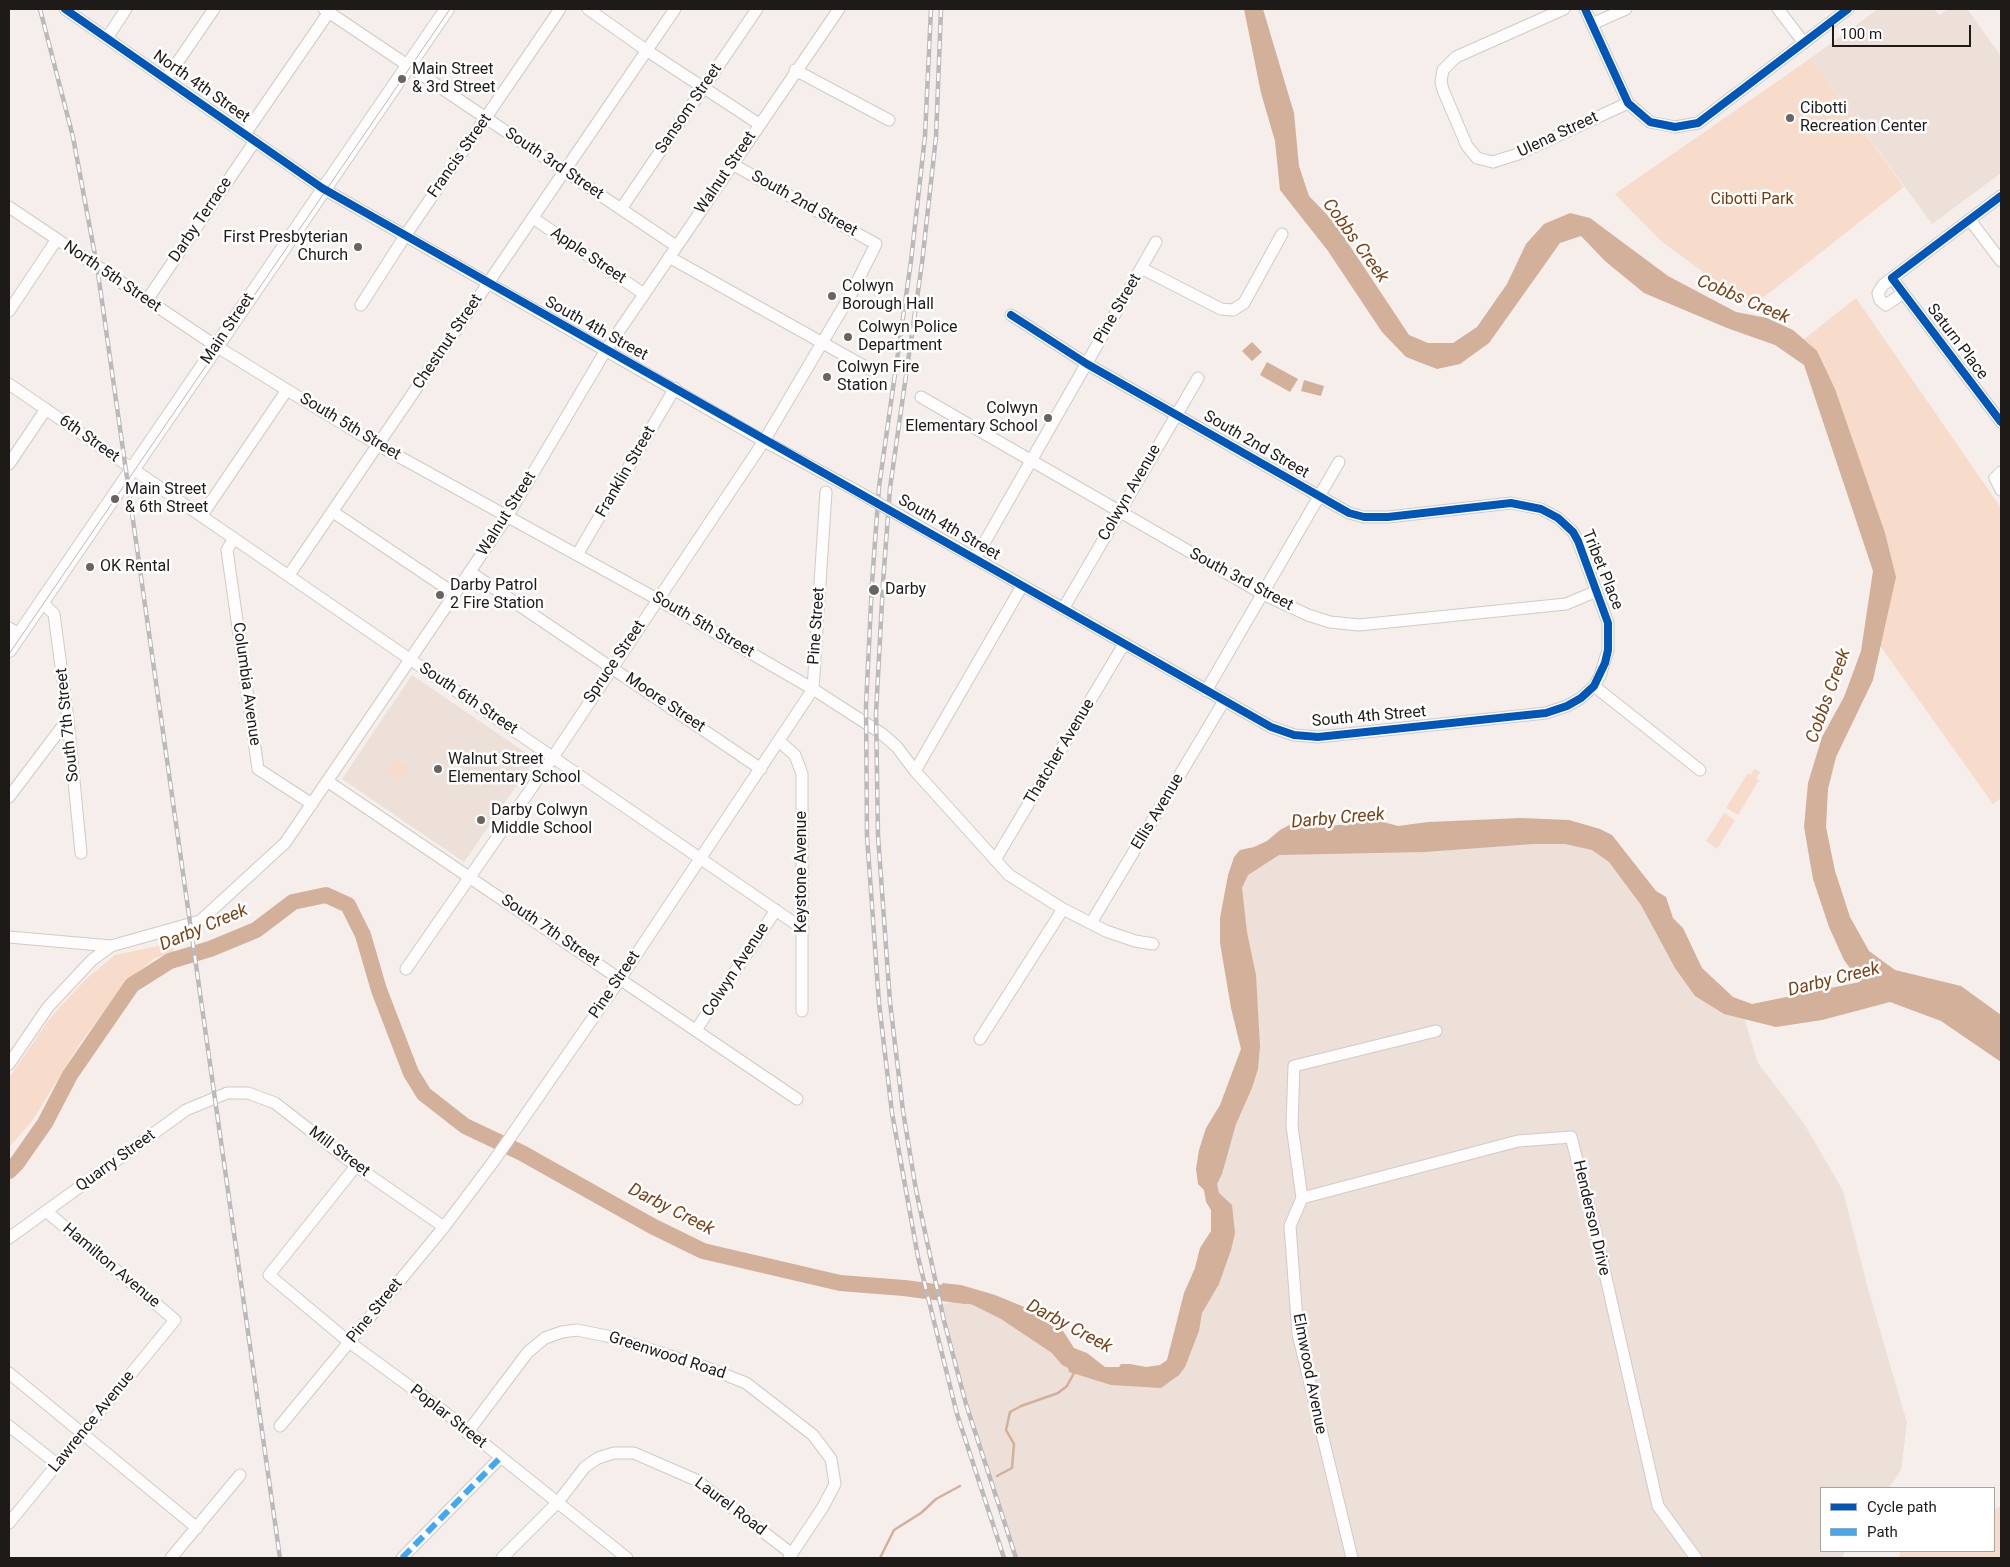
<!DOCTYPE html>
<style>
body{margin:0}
#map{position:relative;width:2010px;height:1567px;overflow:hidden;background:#f5eeea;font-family:Roboto,sans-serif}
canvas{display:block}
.frame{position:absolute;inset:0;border:10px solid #1e1a18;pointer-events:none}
.legend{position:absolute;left:1820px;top:1487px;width:175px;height:65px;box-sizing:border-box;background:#fff;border:1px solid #a5a3a3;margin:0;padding:6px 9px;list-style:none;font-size:15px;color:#1e1a18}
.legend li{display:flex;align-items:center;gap:10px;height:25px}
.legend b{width:25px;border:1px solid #a5a3a3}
.scale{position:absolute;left:1832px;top:25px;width:139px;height:22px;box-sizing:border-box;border:2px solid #1e1a18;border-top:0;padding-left:6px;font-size:15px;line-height:18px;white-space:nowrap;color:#1e1a18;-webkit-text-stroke:4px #fff;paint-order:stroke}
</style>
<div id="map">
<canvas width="2010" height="1567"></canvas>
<div class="frame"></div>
<ul class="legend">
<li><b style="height:6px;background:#0057b8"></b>Cycle path</li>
<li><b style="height:6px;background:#3fa9f5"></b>Path</li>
</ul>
<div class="scale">100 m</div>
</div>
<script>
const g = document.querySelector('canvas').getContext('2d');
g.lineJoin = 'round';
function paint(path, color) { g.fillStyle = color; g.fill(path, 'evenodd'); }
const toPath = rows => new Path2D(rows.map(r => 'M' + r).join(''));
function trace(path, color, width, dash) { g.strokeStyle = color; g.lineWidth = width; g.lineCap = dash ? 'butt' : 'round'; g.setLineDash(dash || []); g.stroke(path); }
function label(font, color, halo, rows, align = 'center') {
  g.font = font + ' Roboto,sans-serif'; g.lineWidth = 5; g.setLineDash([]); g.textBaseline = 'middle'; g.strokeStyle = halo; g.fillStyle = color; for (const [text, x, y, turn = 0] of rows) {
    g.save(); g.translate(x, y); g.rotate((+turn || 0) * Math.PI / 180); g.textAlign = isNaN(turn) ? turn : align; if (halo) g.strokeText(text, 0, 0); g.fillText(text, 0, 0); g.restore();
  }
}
const built = toPath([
 [1878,9,1934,9,1939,15,1948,9,1967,9,2001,56,2001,173,1932,224,1811,58],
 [412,675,535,759,464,862,342,779],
 [1575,834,1616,860,1696,986,1742,1011,1758,1063,1805,1125,1843,1191,1868,1289,1907,1423,1901,1470,1889,1488,1821,1488,1821,1551,1845,1551,1842,1558,1016,1558,966,1404,940,1305,971,1297,1103,1371,1175,1367,1218,1250,1208,1163,1248,1047,1241,882,1250,854]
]);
const green = toPath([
 [1811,58,1904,187,1754,305,1711,278,1660,240,1615,194],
 [1856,298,2001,508,2001,798,1993,804,1876,640,1891,562,1803,340],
 [395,758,408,767,399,781,386,772],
 [1754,769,1760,772,1756,779,1759,780,1738,815,1726,808,1748,773,1751,775],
 [1724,813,1735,820,1717,849,1706,841],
 [172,943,174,953,155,958,128,980,79,1045,33,1120,9,1147,9,1078,50,1018,86,979,115,955],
 [2001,1506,2001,1558,1899,1558,1900,1551,1994,1551,1994,1509]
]);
const water = toPath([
 [1244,9,1263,9,1294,113,1299,166,1309,196,1334,222,1409,335,1428,343,1453,343,1477,327,1507,284,1526,244,1544,224,1570,213,1590,218,1668,276,1736,312,1767,318,1793,330,1817,351,1835,389,1885,533,1896,577,1873,680,1836,757,1828,789,1826,827,1835,871,1850,917,1869,951,1895,970,1961,986,2001,1015,2001,1062,1941,1021,1890,1002,1822,1020,1776,1027,1724,1014,1695,996,1675,968,1641,905,1609,862,1592,850,1565,844,1533,844,1425,852,1279,855,1248,875,1242,888,1247,932,1256,975,1260,1046,1258,1069,1252,1088,1236,1124,1222,1174,1217,1184,1219,1193,1232,1205,1235,1233,1231,1250,1219,1284,1202,1313,1199,1331,1185,1367,1179,1375,1161,1388,1111,1385,1069,1372,1068,1368,1062,1365,1052,1353,1001,1319,973,1305,946,1297,942,1283,961,1285,995,1295,1056,1320,1074,1348,1087,1353,1105,1367,1119,1367,1121,1364,1130,1364,1146,1367,1160,1365,1167,1360,1184,1293,1195,1268,1200,1248,1211,1231,1211,1210,1206,1202,1204,1190,1198,1184,1196,1169,1199,1150,1206,1128,1220,1105,1241,1049,1231,1008,1220,943,1220,918,1228,875,1234,857,1240,850,1254,847,1267,841,1280,830,1295,822,1330,826,1357,823,1372,819,1398,826,1428,822,1521,818,1569,820,1600,829,1612,835,1656,891,1666,897,1673,918,1683,928,1702,968,1733,997,1752,1004,1860,982,1844,960,1829,927,1813,879,1804,827,1808,783,1822,737,1844,697,1861,651,1873,571,1804,365,1775,345,1727,328,1644,293,1605,261,1581,236,1560,243,1489,343,1460,364,1437,369,1406,357,1382,332,1328,251,1280,190,1275,141,1261,93],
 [1252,342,1262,352,1252,361,1242,351],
 [1267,362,1298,379,1290,392,1260,375],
 [1304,380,1324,386,1321,396,1301,391]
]);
const stream = toPath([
 [997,1476,1012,1468,1014,1444,1006,1430,1010,1412,1021,1406,1058,1393,1067,1386,1075,1371],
 [880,1558,894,1530,921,1513,936,1499,960,1486]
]);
const river = toPath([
 [9,1171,17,1163,45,1123,70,1075,132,985,170,961,210,949,256,930,293,902,326,895,348,905,363,935,379,990,411,1073,424,1094,465,1126,522,1153,652,1226,703,1251,840,1283,904,1288,966,1296]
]);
const minor = toPath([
 [65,9,322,188,764,441,855,490],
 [324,9,676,246],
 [588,9,646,50,759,124],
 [1564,9,1456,57,1443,70,1441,81,1443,90,1467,146,1477,158,1493,162,1518,154,1628,103],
 [1585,9,1628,103,1650,122,1675,127,1698,123,1848,9],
 [1778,9,1804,43],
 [1592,24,1626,9],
 [107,38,126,9],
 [795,70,889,120],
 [166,79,214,9],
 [245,134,329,12],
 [9,207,216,346,287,390,378,445,657,599,813,689,881,733,897,747,915,771,1009,875,1063,909,1106,931,1135,941,1153,944],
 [621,209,757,9],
 [533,218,644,294],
 [1970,220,2001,261],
 [669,257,871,370],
 [1141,268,1221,309,1233,310,1244,303,1282,234],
 [1892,278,2001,422],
 [1903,293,1886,305,1880,300,1878,293,1883,285,2001,196],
 [147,300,255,141],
 [361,305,405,236,560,9],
 [9,311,57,239],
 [9,384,803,929],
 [921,397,1263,594,1308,615,1330,622,1359,625,1566,604,1597,591],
 [9,464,46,409],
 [2001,472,1995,478,2001,490],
 [333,512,455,594],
 [202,515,287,390],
 [911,522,1271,727,1294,735,1318,737,1546,713,1567,706,1581,698,1594,686,1600,676,1608,650,1608,623,1578,541,1573,532,1558,518,1541,509,1511,503,1388,517,1364,517,1349,513,1087,364,1011,315],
 [234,538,227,550,258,769,312,804],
 [577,555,675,388],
 [975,559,1156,242],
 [470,572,761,769],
 [289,575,675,9],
 [42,602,54,614,68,719,81,853],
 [1063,609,1198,378],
 [9,628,20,634],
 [1594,686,1700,770],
 [1206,691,1339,462],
 [780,742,795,755,802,774,802,1011],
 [915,771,1022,586],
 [327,781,797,1099],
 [9,797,68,719],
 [995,860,1124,644],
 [1091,923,1224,701],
 [9,937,111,946],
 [406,969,553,757,764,441,851,294,876,244,732,164],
 [696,1030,776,910],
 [980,1039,1063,909],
 [9,1064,48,1007,92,960,111,946,200,921,285,843,507,517,606,350,839,9],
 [356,1166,269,1275,349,1342,442,1410,627,1558],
 [1302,1198,1518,1141,1571,1137,1594,1225,1658,1506,1696,1558],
 [9,1238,186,1110,227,1093,248,1093,275,1103,356,1166,444,1227],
 [9,1373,197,1528],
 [9,1426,57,1464],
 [280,1426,444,1227,493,1162,620,979,813,689,826,492],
 [467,1433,528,1352,545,1338,562,1332,577,1330,607,1336,708,1368,746,1383,813,1435,831,1459,835,1484,823,1507,789,1558],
 [9,1523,175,1320,46,1211],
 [171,1558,240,1475],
 [402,1558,500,1458],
 [502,1558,558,1502,585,1467,598,1458,614,1453,634,1453,696,1480,792,1554],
 [1352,1558,1298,1334,1290,1226,1302,1198,1292,1126,1294,1066,1436,1031]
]);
const major = toPath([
 [9,650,447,9]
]);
const tram = toPath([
 [9,654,450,9]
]);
const rail = toPath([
 [40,9,73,137,97,266,280,1558],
 [931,9,925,136,911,261,879,487,872,583,866,706,867,836,879,1003,892,1113,918,1257,957,1414,1004,1558],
 [941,9,936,137,922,263,890,488,883,583,876,713,878,836,890,1002,903,1111,916,1190,944,1321,966,1404,1016,1558]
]);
const minorBridge = toPath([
 [855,490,911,522]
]);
const quiet = toPath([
 [402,1558,500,1458]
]);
const cycleway = toPath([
 [65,9,322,188,1271,727,1294,735,1318,737,1546,713,1567,706,1581,698,1594,686,1605,663,1608,650,1608,623,1578,541,1573,532,1558,518,1541,509,1511,503,1388,517,1364,517,1349,513,1087,364,1011,315],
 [1585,9,1628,103,1650,122,1675,127,1698,123,1848,9],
 [2001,196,1892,278,2001,422]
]);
const markers = [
 [402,79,5,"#696462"],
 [1790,118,5,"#696462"],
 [358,247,5,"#696462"],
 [832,296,5,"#696462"],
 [848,337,5,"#696462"],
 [827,377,5,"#696462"],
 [1048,418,5,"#696462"],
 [115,499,5,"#696462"],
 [90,567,5,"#696462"],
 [874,590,6,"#696462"],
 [440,595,5,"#696462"],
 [438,769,5,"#696462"],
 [481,820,5,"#696462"]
];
const poiNames = [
 ["Main Street",412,70],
 ["& 3rd Street",412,88],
 ["Cibotti",1800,109],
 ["Recreation Center",1800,127],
 ["First Presbyterian",348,238,"right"],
 ["Church",348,256,"right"],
 ["Colwyn",842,287],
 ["Borough Hall",842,305],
 ["Colwyn Police",858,328],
 ["Department",858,346],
 ["Colwyn Fire",837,368],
 ["Station",837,386],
 ["Colwyn",1038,409,"right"],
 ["Elementary School",1038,427,"right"],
 ["Main Street",125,490],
 ["& 6th Street",125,508],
 ["OK Rental",100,567],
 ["Darby Patrol",450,586],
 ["2 Fire Station",450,604],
 ["Darby",885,590],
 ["Walnut Street",448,760],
 ["Elementary School",448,778],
 ["Darby Colwyn",491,811],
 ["Middle School",491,829]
];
const streetNames = [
 ["North 4th Street",201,87,35],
 ["Sansom Street",689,109,-56],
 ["Ulena Street",1558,135,-25],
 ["Francis Street",460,156,-55],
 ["South 3rd Street",554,164,34],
 ["Walnut Street",726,173,-56],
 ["South 2nd Street",804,204,29],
 ["Darby Terrace",201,220,-56],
 ["Apple Street",588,256,34],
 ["North 5th Street",112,277,34],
 ["Pine Street",1118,309,-60],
 ["Main Street",228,329,-56],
 ["South 4th Street",596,329,29],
 ["Chestnut Street",448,342,-56],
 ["Saturn Place",1957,342,53],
 ["South 5th Street",350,427,31],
 ["6th Street",89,439,35],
 ["South 2nd Street",1256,445,30],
 ["Franklin Street",626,472,-60],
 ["Colwyn Avenue",1130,493,-60],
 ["Walnut Street",507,514,-58],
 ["South 4th Street",949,528,30],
 ["Tribet Place",1602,570,68],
 ["South 3rd Street",1241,580,28],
 ["South 5th Street",703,625,30],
 ["Pine Street",817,626,-86],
 ["Spruce Street",615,662,-56],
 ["Columbia Avenue",246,684,82],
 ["South 6th Street",468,699,34],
 ["Moore Street",665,703,34],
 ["South 4th Street",1369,717,-5],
 ["South 7th Street",68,725,-96],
 ["Thatcher Avenue",1060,752,-59],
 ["Ellis Avenue",1158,812,-59],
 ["Keystone Avenue",802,872,-90],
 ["South 7th Street",550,931,34],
 ["Colwyn Avenue",736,970,-57],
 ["Pine Street",615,985,-56],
 ["Mill Street",339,1152,37],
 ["Quarry Street",116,1161,-36],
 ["Henderson Drive",1591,1218,77],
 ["Hamilton Avenue",111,1266,40],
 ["Pine Street",375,1311,-51],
 ["Greenwood Road",667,1356,18],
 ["Elmwood Avenue",1309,1374,79],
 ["Poplar Street",448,1417,38],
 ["Lawrence Avenue",92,1422,-51],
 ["Laurel Road",730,1507,37]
];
const parkNames = [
 ["Cibotti Park",1752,200]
];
const waterNames = [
 ["Cobbs Creek",1355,241,54],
 ["Cobbs Creek",1743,300,23],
 ["Cobbs Creek",1829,696,-70],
 ["Darby Creek",1338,819,-5],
 ["Darby Creek",204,928,-23],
 ["Darby Creek",1834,980,-14],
 ["Darby Creek",671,1210,27],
 ["Darby Creek",1069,1327,28]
];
paint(built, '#ece0d8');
paint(green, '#f7dccc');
paint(water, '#d2b09a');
trace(stream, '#d2b09a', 2.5);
trace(river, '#d2b09a', 16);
trace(minor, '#d0cbc8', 13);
trace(major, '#d0cbc8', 16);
trace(minor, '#fefcfc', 11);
trace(major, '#fefcfc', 14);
trace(tram, '#bbb9b9', 1);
trace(rail, '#bbb9b9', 4.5);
trace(rail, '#fff', 2.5, [8]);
trace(minorBridge, '#d0cbc8', 13, []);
trace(minorBridge, '#fefcfc', 11);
trace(quiet, '#3fa9f5', 6, [12, 6]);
trace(cycleway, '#0057b8', 8);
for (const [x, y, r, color] of markers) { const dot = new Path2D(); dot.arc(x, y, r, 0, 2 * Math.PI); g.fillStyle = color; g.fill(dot); trace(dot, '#fff', 2); }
label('16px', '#1e1a18', '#fff', poiNames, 'left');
label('16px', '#1e1a18', '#fff', streetNames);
label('16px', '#753b0b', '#fff', parkNames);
label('italic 18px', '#7d4215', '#fff', waterNames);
</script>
